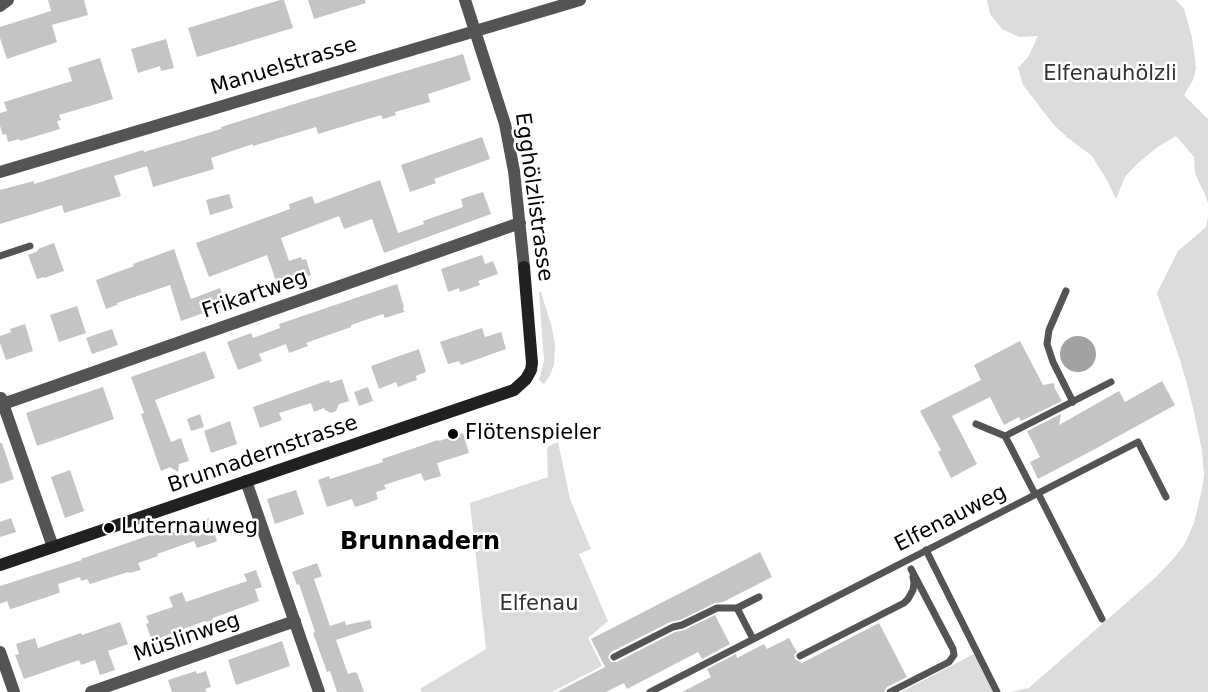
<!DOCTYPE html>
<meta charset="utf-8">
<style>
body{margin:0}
canvas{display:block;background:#fff}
</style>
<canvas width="1208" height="692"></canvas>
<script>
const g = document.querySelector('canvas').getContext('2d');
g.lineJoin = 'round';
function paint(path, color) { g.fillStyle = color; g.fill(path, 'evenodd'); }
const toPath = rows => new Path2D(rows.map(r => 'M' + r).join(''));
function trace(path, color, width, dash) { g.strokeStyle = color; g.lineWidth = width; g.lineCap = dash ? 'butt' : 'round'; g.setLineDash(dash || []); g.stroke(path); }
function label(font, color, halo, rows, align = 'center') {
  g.font = font + ' "DejaVu Sans",sans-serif'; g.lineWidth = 5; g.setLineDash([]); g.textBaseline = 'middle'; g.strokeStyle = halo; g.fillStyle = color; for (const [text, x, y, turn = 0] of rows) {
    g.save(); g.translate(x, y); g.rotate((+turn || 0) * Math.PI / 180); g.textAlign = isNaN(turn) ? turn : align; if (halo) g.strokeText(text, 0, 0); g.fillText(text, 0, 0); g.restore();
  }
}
const green = toPath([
 [987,0,1176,0,1184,9,1192,37,1196,68,1193,80,1184,95,1208,119,1208,203,1204,192,1195,174,1194,157,1176,136,1159,146,1137,164,1125,177,1116,199,1108,182,1092,156,1068,138,1053,124,1023,85,1018,68,1028,57,1038,36,1019,37,1002,29,990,14],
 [1208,216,1208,692,1011,692,1029,688,1031,686,1156,577,1173,559,1184,545,1194,523,1202,489,1204,475,1202,450,1190,395,1180,360,1157,293,1178,251,1206,227],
 [539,292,541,292,552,328,555,345,554,365,550,375,544,384,539,380,544,361],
 [558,442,570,499,591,549,579,554,608,621,588,638,602,666,552,692,422,692,420,689,486,649,470,503,548,477,547,449,549,446],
 [974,654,993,692,901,692]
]);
const water = toPath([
 '1060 354a18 18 0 1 1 36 0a18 18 0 1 1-36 0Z'
]);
const building = toPath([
 [48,0,84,0,88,15,52,25,57,42,7,59,0,38,0,27,51,11],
 [280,0,284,0,293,28,197,57,188,28],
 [308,0,365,0,366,3,314,19],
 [166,39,174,68,161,71,160,66,138,73,131,49],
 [463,54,471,80,428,94,430,102,395,112,396,115,383,119,381,115,318,134,316,127,253,146,253,144,211,158,214,169,153,187,147,166,114,176,121,196,64,213,62,205,0,224,0,190,34,181,34,184,143,150,144,152,221,129,221,127,307,100],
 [100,58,113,99,59,115,61,120,57,121,60,129,20,141,19,139,8,142,6,134,3,135,0,126,0,113,7,111,4,102,72,81,68,68],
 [482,137,490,159,434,179,436,183,410,192,401,165],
 [380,180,398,233,424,224,423,221,463,207,461,199,483,192,491,214,384,253,372,219,344,229,339,216,281,238,289,261,301,257,302,260,306,259,311,275,278,287,267,255,209,277,196,243,290,209,289,204,312,196,315,204],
 [229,194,233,208,210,215,206,200],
 [54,243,64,271,44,278,44,277,37,279,28,255,38,251,38,249],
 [174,249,191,299,220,288,226,305,181,321,170,285,117,303,117,305,106,309,96,280,134,266,133,264],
 [482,255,485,264,493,261,498,274,478,281,480,285,460,292,459,288,448,292,441,269],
 [397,284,404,307,403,307,404,312,385,318,383,314,351,325,351,327,306,343,308,346,289,353,286,344,259,354,262,361,238,370,227,342,251,333,253,338,280,328,279,324],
 [77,306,86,333,59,342,50,315],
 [25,324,33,351,6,360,0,343,0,336,11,332,10,329],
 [482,328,485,337,501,332,506,349,461,365,459,361,448,364,440,342],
 [112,329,118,345,92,354,86,338],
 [1020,341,1043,385,1054,383,1055,389,1062,401,1021,421,1019,417,1004,425,990,397,952,416,977,464,951,478,938,452,941,450,920,411,981,380,974,365],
 [419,349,426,372,416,376,417,380,411,382,398,387,396,382,379,389,371,366],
 [205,351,215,378,155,400,171,442,181,438,189,461,179,464,178,472,170,467,161,471,141,414,144,413,131,377],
 [342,379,349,401,339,404,336,411,331,413,325,410,324,408,314,412,311,403,279,413,282,420,260,428,253,407,329,380,330,383],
 [1162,381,1175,405,1095,449,1038,479,1030,462,1040,457,1027,431,1061,414,1059,425,1119,391,1125,402],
 [103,387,114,419,37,446,26,413],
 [368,387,373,401,359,406,354,392],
 [200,414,204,427,191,431,187,419],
 [230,421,237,444,211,453,204,431],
 [463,433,469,453,437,463,441,476,424,481,421,473,384,485,386,489,376,492,378,499,368,503,355,507,352,499,327,507,318,480,329,476,330,479,383,462,382,459,438,440,439,441],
 [0,443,2,443,14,479,0,484],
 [70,470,84,511,65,518,51,477],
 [296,490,304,514,275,524,267,499],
 [11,518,16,532,0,537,0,522],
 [209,518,217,541,215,542,197,548,194,541,157,554,158,556,138,563,141,570,129,573,128,572,90,584,87,579,81,581,80,577,58,584,60,592,59,593,11,609,10,609,7,601,0,604,0,586,82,560,81,559,159,532,160,536,190,527,189,525],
 [760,552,772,577,723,602,715,603,680,620,670,622,611,652,608,657,611,662,617,662,675,632,684,630,715,615,730,644,702,659,698,652,627,689,624,683,606,692,557,692,605,667,591,639],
 [317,563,322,576,314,579,330,626,345,621,346,625,370,620,372,628,336,640,348,674,355,672,356,673,357,673,364,692,337,692,330,671,327,672,313,633,315,632,299,584,297,585,292,572],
 [256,570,262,587,255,589,259,601,213,618,212,620,207,622,205,621,162,637,155,650,146,624,149,623,146,616,173,607,169,597,182,592,186,602,247,581,244,574],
 [120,622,128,644,108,651,115,670,100,675,95,660,81,665,79,660,24,679,15,655,19,654,16,644,35,638,38,648,81,633,82,635],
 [879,623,907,677,887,687,884,692,682,692,711,677,707,669,736,654,737,658,764,644,767,649,789,638,797,652,794,655,795,659,802,663],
 [282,641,290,666,236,685,228,660],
 [196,671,197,674,206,671,211,687,205,689,207,692,172,692,168,680]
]);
const lane = toPath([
 [0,256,30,246],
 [1066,291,1049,330,1047,344,1053,362,1073,402],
 [976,424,1005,436],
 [1038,493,1102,619],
 [1035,494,1005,436,1111,382],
 [926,550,997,692],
 [753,639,737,608,759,597],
 [800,656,904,603,908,599,913,590,914,583,913,577],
 [614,657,673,627,682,625,717,608,737,608],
 [650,692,1138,442,1166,497],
 [890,692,949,662,954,655,953,649,911,569]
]);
const street = toPath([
 [465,0,505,124,514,171,524,267],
 [0,6,8,0],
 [0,172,580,0],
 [1,398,53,547],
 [3,404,520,223],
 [246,481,319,692],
 [0,652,14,692],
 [91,692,295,621]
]);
const secondary = toPath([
 [0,565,514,390,526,379,531,370,532,363,524,267]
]);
const markers = [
 [453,434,6,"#000"],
 [109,528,6,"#000"]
];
const streetNames = [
 ["Manuelstrasse",284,67,-17],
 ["Egghölzlistrasse",533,197,82],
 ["Frikartweg",255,295,-19],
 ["Brunnadernstrasse",263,455,-19],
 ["Elfenauweg",951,519,-27],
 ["Müslinweg",187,638,-19]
];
const parkNames = [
 ["Elfenauhölzli",1110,75],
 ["Elfenau",539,605]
];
const poiNames = [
 ["Flötenspieler",465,434],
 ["Luternauweg",121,528]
];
const quarterNames = [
 ["Brunnadern",420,543]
];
paint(green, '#dbdbdb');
paint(water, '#a2a2a2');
paint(building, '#c4c4c4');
trace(lane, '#545454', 7);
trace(street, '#545454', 12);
trace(secondary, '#212121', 12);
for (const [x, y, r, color] of markers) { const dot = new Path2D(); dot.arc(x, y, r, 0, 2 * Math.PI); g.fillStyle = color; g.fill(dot); trace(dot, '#fff', 2); }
label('21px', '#000', '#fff', streetNames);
label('21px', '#323232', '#fff', parkNames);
label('21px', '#000', '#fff', poiNames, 'left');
label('bold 24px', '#000', '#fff', quarterNames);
</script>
